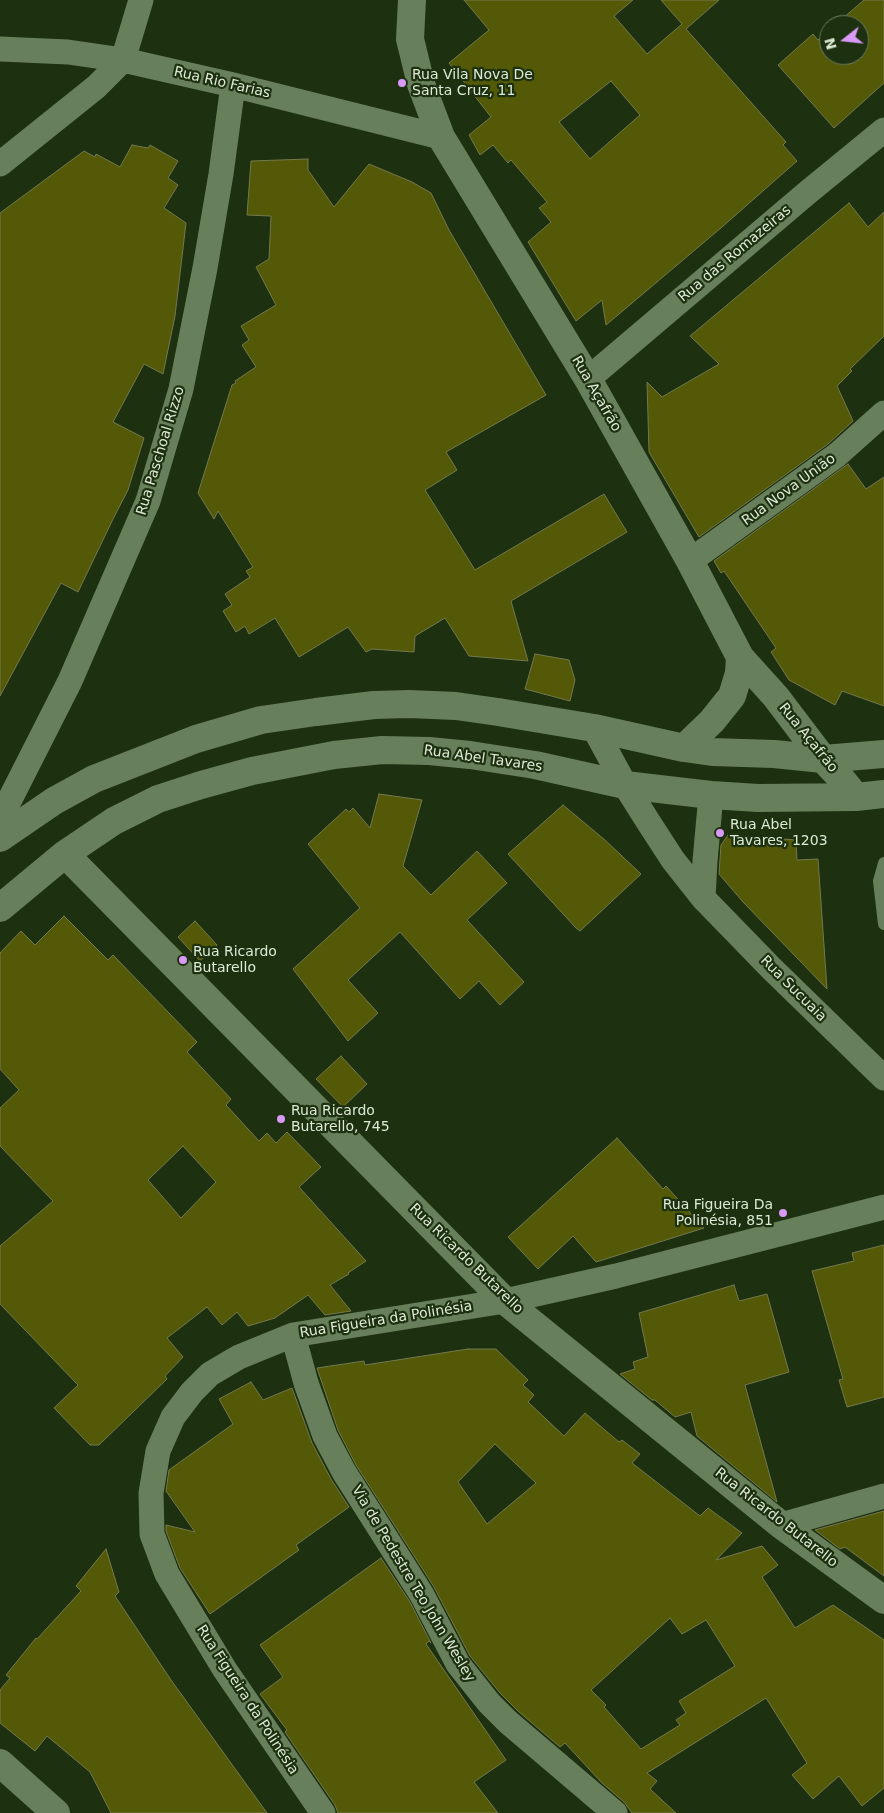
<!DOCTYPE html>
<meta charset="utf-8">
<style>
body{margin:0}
#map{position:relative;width:884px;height:1813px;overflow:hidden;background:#1d300f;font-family:"DejaVu Sans",sans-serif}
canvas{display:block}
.north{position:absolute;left:819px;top:15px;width:50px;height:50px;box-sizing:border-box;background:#1d300f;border:1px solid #697a5e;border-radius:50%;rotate:254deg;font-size:14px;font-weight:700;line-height:20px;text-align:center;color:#dce9d5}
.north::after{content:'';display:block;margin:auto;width:18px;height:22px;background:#d99af7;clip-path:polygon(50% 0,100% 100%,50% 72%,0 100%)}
</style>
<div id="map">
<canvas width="884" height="1813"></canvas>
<div class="north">N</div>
</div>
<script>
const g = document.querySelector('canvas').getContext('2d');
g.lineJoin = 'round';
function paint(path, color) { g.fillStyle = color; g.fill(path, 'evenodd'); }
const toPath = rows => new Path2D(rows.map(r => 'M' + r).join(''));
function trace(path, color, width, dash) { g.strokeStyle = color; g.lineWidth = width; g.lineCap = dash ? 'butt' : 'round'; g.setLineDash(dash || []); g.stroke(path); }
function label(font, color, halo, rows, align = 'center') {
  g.font = font + ' "DejaVu Sans",sans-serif'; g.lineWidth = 4.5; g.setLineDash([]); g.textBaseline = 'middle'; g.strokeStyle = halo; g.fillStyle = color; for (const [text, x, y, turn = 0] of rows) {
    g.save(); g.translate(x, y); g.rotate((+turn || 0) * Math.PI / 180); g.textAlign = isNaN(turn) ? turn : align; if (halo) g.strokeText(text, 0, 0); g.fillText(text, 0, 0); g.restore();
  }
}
const building = toPath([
 [464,0,633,0,614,16,647,54,682,24,661,0,719,0,686,29,786,142,783,145,797,161,722,227,606,325,602,300,576,321,528,242,551,222,539,208,547,202,511,160,508,163,493,145,480,155,469,135,491,117,449,63,489,30,464,0],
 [611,81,640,115,590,159,559,122,611,81],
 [864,0,884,0,884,83,834,128,778,65,813,34,818,40,829,31,829,55,859,55,859,25,835,25,864,0],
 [132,145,148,148,150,145,178,161,168,178,178,185,164,208,186,223,175,316,163,374,144,364,113,422,144,438,128,490,114,517,78,592,61,583,0,696,0,213,84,151,95,157,96,154,120,167,132,145],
 [308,159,308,170,334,207,369,164,412,182,431,193,449,230,546,395,446,452,457,470,425,490,475,570,604,494,627,532,511,601,528,661,469,656,445,618,415,636,414,652,372,649,366,652,348,627,299,657,275,618,249,634,245,626,236,632,223,611,232,605,225,594,250,577,246,571,253,567,218,511,214,519,198,493,232,385,236,383,235,381,256,367,242,345,249,340,241,326,276,305,256,267,269,259,271,216,247,215,251,161,308,159],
 [849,203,868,227,884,212,884,336,850,369,852,371,837,386,853,421,828,444,699,537,649,452,647,382,662,397,719,364,690,336,849,203],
 [848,464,866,489,884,477,884,706,842,691,835,705,789,680,771,652,776,648,724,571,721,573,714,561,848,464],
 [535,654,569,660,575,680,570,701,525,689,535,654],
 [379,794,422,800,403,866,431,895,477,851,507,883,467,920,524,982,500,1005,479,981,460,999,400,932,348,980,378,1013,348,1041,293,969,360,908,308,844,346,809,349,812,353,808,370,828,379,794],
 [563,805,605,840,641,874,580,931,576,928,508,854,563,805],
 [728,835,796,840,797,860,818,859,827,989,743,902,719,874,721,845,728,835],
 [64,916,108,960,113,955,197,1042,187,1052,231,1099,226,1105,259,1141,267,1133,276,1143,287,1132,321,1167,299,1187,366,1261,348,1273,349,1274,330,1285,351,1311,325,1315,308,1295,275,1318,248,1326,237,1312,222,1325,207,1307,167,1338,183,1357,165,1376,167,1379,99,1445,90,1445,54,1408,78,1385,0,1304,0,1246,53,1201,0,1146,0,1108,19,1090,0,1069,0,953,21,931,35,945,64,916],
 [183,1146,216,1182,181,1218,148,1180,183,1146],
 [195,921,217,945,200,961,178,937,195,921],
 [341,1056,367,1084,343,1107,316,1079,341,1056],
 [617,1138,663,1189,666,1186,704,1228,596,1262,573,1236,538,1269,508,1237,617,1138],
 [884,1245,884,1397,847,1407,839,1380,843,1379,812,1271,854,1261,852,1253,884,1245],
 [734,1285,739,1301,767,1294,789,1372,745,1385,777,1502,697,1436,691,1412,675,1417,655,1400,652,1400,620,1374,635,1369,633,1362,648,1357,639,1313,734,1285],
 [468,1349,496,1349,528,1380,523,1385,534,1395,528,1402,564,1436,585,1413,619,1442,622,1440,640,1454,632,1463,700,1516,708,1508,742,1533,716,1560,762,1546,778,1565,762,1577,795,1628,833,1605,884,1640,884,1788,862,1806,839,1776,813,1799,792,1775,807,1763,766,1698,647,1773,657,1781,650,1789,676,1813,632,1813,624,1802,601,1782,565,1743,560,1747,518,1711,500,1693,470,1656,434,1587,356,1465,338,1430,317,1368,364,1361,365,1365,468,1349],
 [495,1444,536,1483,487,1524,458,1482,495,1444],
 [670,1618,682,1634,706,1620,735,1666,679,1701,686,1713,676,1720,680,1725,641,1749,604,1707,606,1705,591,1690,670,1618],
 [251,1382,263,1400,292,1388,312,1443,331,1479,349,1507,296,1545,299,1550,210,1614,180,1568,166,1531,166,1525,195,1532,166,1491,169,1470,233,1424,219,1399,251,1382],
 [884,1511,884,1576,845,1547,840,1549,815,1530,884,1511],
 [106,1549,119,1592,115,1596,171,1680,267,1813,111,1813,90,1772,47,1736,35,1751,0,1723,0,1690,10,1678,6,1675,36,1638,37,1639,81,1591,76,1586,106,1549],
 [381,1558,410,1602,431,1643,429,1641,426,1644,506,1760,474,1782,498,1813,338,1813,335,1805,285,1732,287,1730,260,1694,283,1677,260,1645,381,1558]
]);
const lane = toPath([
 [884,863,879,881,884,924]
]);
const street = toPath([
 [0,49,68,52,123,60,233,85,441,137],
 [0,164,96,87,123,60,141,0],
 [588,379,807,193,884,130],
 [690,561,837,455,884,413],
 [594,728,625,785,649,823,673,860,703,898,771,968,884,1078],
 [0,819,70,681,148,501,181,389,205,268,221,174,233,85],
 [703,898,705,861,711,795],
 [293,1335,306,1383,325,1436,344,1472,422,1595,458,1664,489,1703,508,1722,615,1813],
 [781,1525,884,1496],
 [323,1813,225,1670,167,1574,152,1534,151,1493,158,1451,173,1417,192,1392,210,1374,239,1357,293,1335,505,1301,616,1276,884,1207]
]);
const secondary = toPath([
 [412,0,410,39,421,84,441,137,588,379,690,561,740,657,776,697,823,759,839,776,856,797],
 [684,748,712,721,732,696,739,673,740,657],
 [0,838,54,801,94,779,196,739,261,720,316,712,374,705,409,704,456,706,498,712,594,728,684,748,712,752,774,754,823,759,884,754],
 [65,854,505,1301,781,1525,884,1600],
 [0,908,65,854,114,821,158,799,201,785,252,771,334,755,382,750,429,751,470,755,535,765,625,785,711,795,758,798,856,797,884,794],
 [0,1763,56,1813]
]);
const markers = [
 [402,83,5,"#d99af7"],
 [720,833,5,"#d99af7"],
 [183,960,5,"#d99af7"],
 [281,1119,5,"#d99af7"],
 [783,1213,5,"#d99af7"]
];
const poiNames = [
 ["Rua Vila Nova De",412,75],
 ["Santa Cruz, 11",412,91],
 ["Rua Abel",730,825],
 ["Tavares, 1203",730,841],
 ["Rua Ricardo",193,952],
 ["Butarello",193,968],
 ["Rua Ricardo",291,1111],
 ["Butarello, 745",291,1127],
 ["Rua Figueira Da",773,1205,"right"],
 ["Polinésia, 851",773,1221,"right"]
];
const streetNames = [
 ["Rua Rio Farias",222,83,13],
 ["Rua das Romazeiras",735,254,-40],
 ["Rua Açafrão",596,394,60],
 ["Rua Paschoal Rizzo",161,451,-73],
 ["Rua Nova União",789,490,-36],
 ["Rua Açafrão",808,738,51],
 ["Rua Abel Tavares",483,759,8],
 ["Rua Sucuaia",793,989,45],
 ["Rua Ricardo Butarello",466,1259,44],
 ["Rua Figueira da Polinésia",386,1320,-9],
 ["Rua Ricardo Butarello",776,1518,38],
 ["Via de Pedestre Teo John Wesley",413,1584,59],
 ["Rua Figueira da Polinésia",247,1700,57]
];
paint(building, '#535906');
trace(building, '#747950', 1);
trace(lane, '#687f5b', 12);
trace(street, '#687f5b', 25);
trace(secondary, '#687f5b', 28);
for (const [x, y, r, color] of markers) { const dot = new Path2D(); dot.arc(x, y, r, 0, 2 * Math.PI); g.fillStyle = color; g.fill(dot); trace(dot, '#1d300f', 2); }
label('14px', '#dce9d5', '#1d300f', poiNames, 'left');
label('14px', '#dce9d5', '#1d300f', streetNames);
</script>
